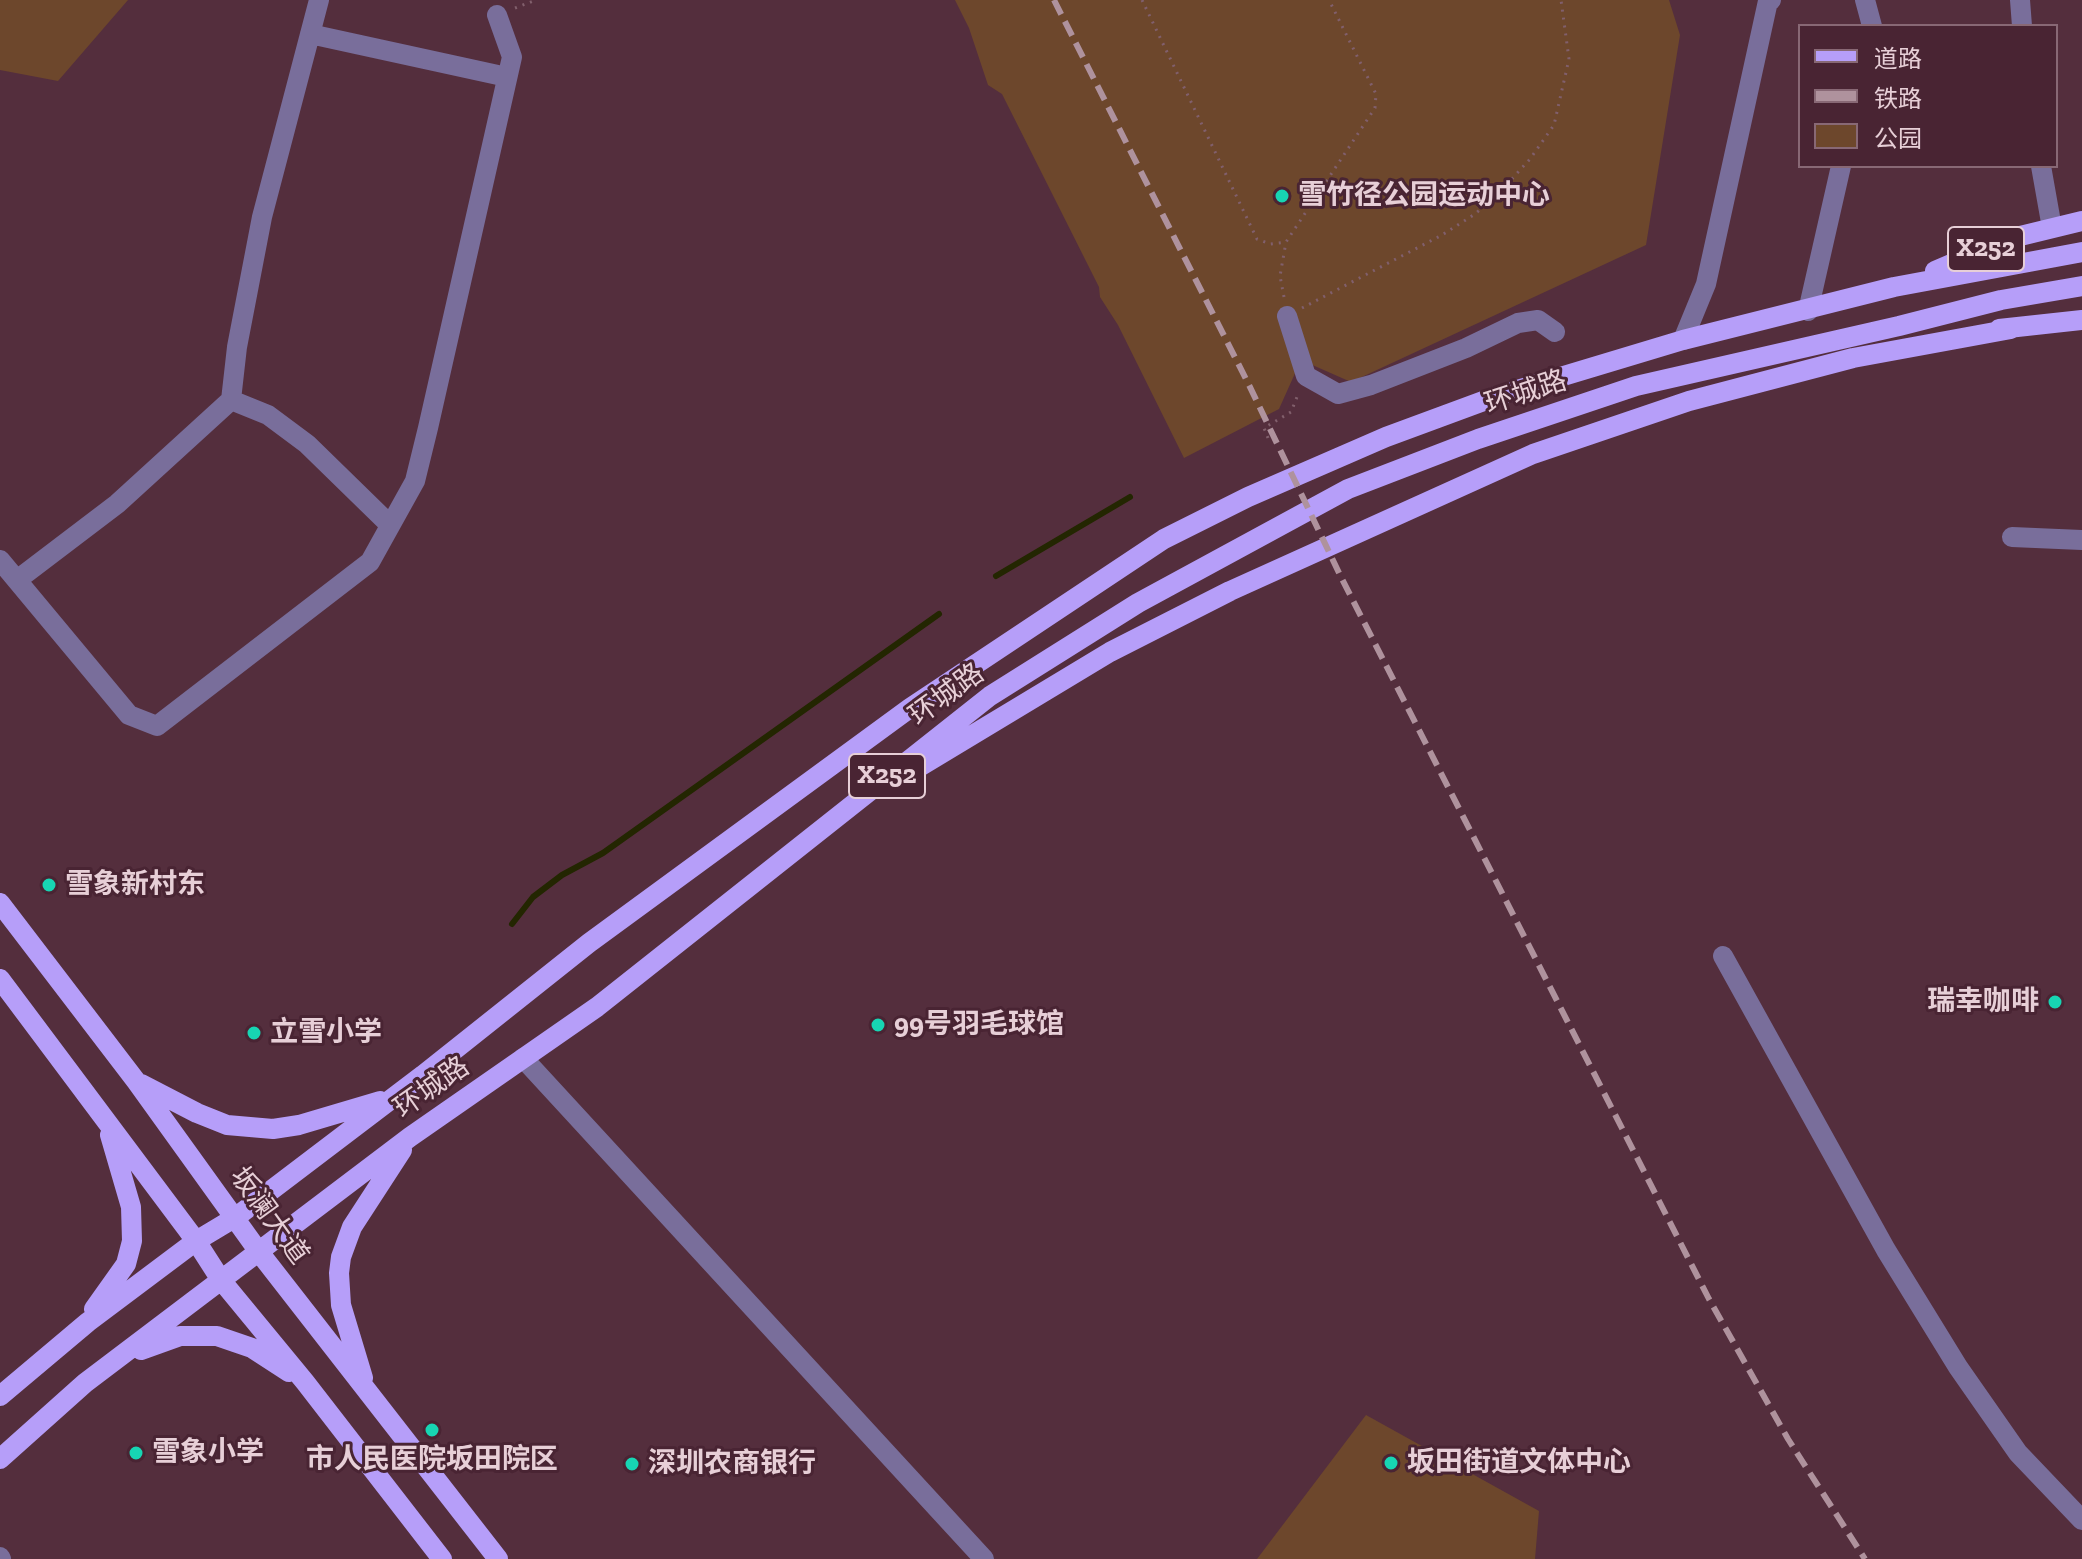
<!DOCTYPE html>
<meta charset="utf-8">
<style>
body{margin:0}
#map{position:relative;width:2082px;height:1559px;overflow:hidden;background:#542e3d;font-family:"Zilla Slab","Noto Sans SC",serif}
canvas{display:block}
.legend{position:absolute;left:1798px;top:24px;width:260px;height:144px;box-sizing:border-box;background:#492433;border:2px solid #886875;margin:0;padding:10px 14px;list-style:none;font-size:24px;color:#e7cfd7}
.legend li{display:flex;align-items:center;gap:16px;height:40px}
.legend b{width:40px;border:2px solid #886875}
</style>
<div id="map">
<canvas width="2082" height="1559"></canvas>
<ul class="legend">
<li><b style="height:10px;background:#b69ef9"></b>道路</li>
<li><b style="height:10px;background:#af929d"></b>铁路</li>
<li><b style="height:22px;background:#6d472c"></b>公园</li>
</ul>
</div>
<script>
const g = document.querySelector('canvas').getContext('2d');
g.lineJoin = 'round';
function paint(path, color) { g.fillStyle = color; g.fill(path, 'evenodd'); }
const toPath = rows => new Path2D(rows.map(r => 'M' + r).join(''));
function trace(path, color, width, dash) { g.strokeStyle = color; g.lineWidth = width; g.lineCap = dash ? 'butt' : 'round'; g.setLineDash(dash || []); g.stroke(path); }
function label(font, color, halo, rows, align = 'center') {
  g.font = font + ' "Zilla Slab","Noto Sans SC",serif'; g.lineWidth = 6; g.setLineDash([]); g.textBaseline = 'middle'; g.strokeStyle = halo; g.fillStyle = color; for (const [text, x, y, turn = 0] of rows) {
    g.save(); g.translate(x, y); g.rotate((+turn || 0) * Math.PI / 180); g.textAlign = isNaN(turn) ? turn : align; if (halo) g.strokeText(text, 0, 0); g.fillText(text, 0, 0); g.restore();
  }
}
const green = toPath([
 [0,0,128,0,58,81,0,70],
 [955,0,1669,0,1680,35,1646,245,1351,382,1301,360,1279,409,1184,458,1118,325,1100,297,1099,287,1002,94,988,85,969,28],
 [1366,1415,1539,1511,1535,1559,1257,1559]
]);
const stream = toPath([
 [996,576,1130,497],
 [512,924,533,897,562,875,603,853,939,614]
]);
const path = toPath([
 [1142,0,1257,239,1270,244,1286,242,1375,108,1376,94,1329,0],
 [515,8,536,0],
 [1284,297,1280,276,1286,242],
 [1302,308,1442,235,1475,214,1499,193,1530,159,1554,125,1569,59,1561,0],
 [1268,438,1264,428,1291,412,1299,392]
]);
const minor = toPath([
 [1865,0,1872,26],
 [2020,0,2022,26],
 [310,34,507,77],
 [2041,166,2052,228],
 [1808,311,1841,166],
 [1287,316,1306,376,1338,394,1371,385,1466,348,1518,323,1538,320,1555,332],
 [1683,340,1706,284,1768,1,1771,0],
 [231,400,268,415,307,444,390,525],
 [2012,537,2082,540],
 [0,560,129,715,157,726,370,562,415,481,428,428,512,57,497,15],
 [17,580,117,504,231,400,237,347,262,217,319,0],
 [1723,956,1886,1250,1958,1367,2018,1453,2082,1520],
 [523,1058,984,1559],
 [0,1557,1,1559]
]);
const major = toPath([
 [1935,271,2012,238,2082,221],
 [1999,329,2082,320],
 [906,775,1110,652,1230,591,1533,454,1689,401,1853,358,2011,329],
 [0,903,136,1081,259,1252,498,1559],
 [0,979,196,1241,221,1280,305,1382,442,1559],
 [141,1084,197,1113,227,1125,273,1129,299,1125,380,1101],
 [94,1309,126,1264,132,1241,131,1207,110,1135],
 [141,1350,180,1336,217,1336,252,1348,289,1372],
 [363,1378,341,1305,339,1273,341,1257,352,1227,402,1150],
 [0,1396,88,1322,196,1241,236,1217,423,1075,589,943,910,708,1164,539,1248,497,1386,437,1497,396,1683,340,1894,287,2082,252],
 [0,1459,85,1383,410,1137,597,1007,990,696,1138,603,1348,489,1478,439,1636,386,1899,326,2001,300,2082,286]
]);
const rail = toPath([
 [1054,0,1249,385,1341,577,1709,1299,1788,1439,1865,1559]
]);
const markers = [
 [1282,196,8,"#17d5b3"],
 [49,885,8,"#17d5b3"],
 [2055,1002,8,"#17d5b3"],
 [878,1025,8,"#17d5b3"],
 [254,1033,8,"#17d5b3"],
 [432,1430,8,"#17d5b3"],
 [136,1453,8,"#17d5b3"],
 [1391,1463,8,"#17d5b3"],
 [632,1464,8,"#17d5b3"]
];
const shields = [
 [1986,249,76],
 [887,776,76]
];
const shieldNames = [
 ["X252",1986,249],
 ["X252",887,776]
];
const poiNames = [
 ["雪竹径公园运动中心",1298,196],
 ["雪象新村东",65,885],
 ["瑞幸咖啡",2039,1002,"right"],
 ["99号羽毛球馆",894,1025],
 ["立雪小学",270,1033],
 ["雪象小学",152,1453],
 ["市人民医院坂田院区",432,1460,"center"],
 ["坂田街道文体中心",1407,1463],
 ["深圳农商银行",648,1464]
];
const streetNames = [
 ["环城路",1526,393,-18],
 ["环城路",947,695,-36],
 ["环城路",432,1088,-35],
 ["坂澜大道",269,1216,54]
];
paint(green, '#6d472c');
trace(stream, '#232601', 6);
trace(path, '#815f6c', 3, [2, 6]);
trace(minor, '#796e9b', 20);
trace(major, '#b69ef9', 20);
trace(rail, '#af929d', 6, [16, 8]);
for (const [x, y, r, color] of markers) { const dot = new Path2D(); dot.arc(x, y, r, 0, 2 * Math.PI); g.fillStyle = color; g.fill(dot); trace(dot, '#492433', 3); }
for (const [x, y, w] of shields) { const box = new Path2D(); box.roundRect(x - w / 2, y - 22, w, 44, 6); g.fillStyle = '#492433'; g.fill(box); trace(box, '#e7cfd7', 2); }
label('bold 26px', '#e7cfd7', null, shieldNames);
label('bold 28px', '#e7cfd7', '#492433', poiNames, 'left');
label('28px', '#e7cfd7', '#492433', streetNames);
</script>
